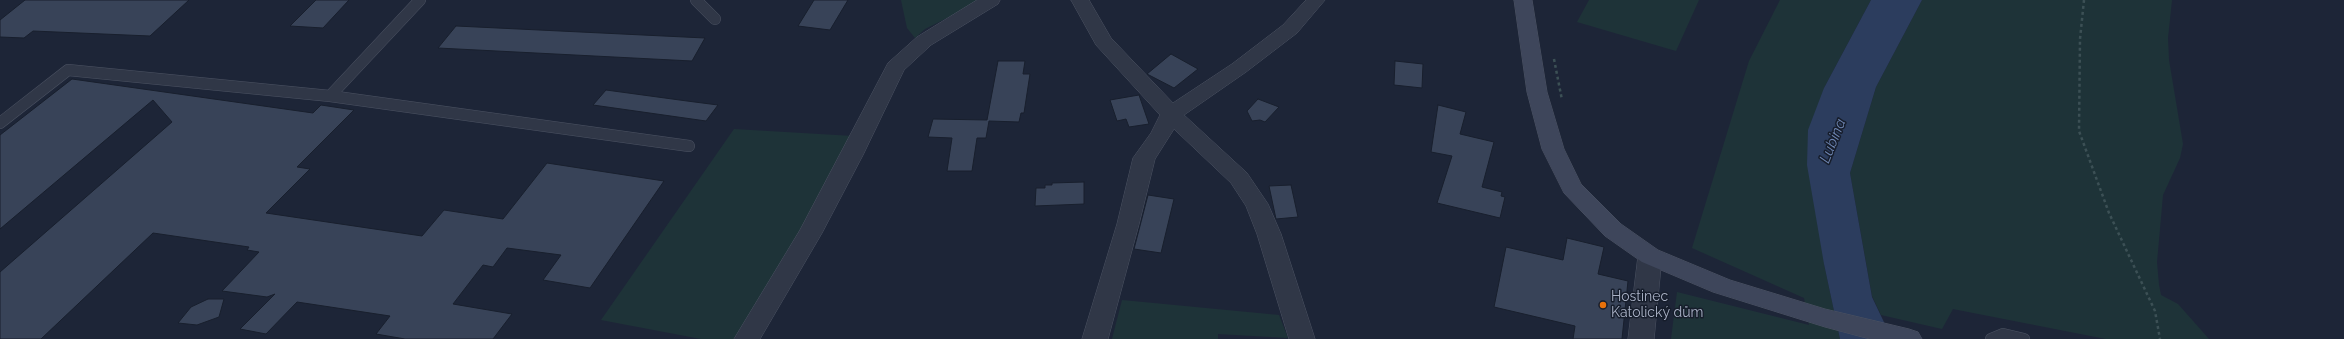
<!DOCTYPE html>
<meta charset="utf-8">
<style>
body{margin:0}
canvas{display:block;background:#1d2537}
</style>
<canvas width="2344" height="339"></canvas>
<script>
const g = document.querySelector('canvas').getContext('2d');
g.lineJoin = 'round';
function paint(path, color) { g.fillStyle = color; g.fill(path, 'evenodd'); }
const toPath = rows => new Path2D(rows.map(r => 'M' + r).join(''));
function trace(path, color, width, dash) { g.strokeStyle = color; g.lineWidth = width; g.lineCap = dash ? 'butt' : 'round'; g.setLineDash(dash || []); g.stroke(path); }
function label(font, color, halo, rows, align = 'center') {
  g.font = font + ' Raleway,sans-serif'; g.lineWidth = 3; g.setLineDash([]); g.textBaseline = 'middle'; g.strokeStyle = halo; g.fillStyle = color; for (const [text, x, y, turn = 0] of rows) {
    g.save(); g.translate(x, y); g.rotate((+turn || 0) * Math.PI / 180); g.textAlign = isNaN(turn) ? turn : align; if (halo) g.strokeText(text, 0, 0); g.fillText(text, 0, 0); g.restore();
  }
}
const green = toPath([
 [901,0,983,0,925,29,915,38,907,28],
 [1589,0,1699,0,1676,51,1577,22],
 [1780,0,1871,0,1824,88,1824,264,1840,339,1671,339,1677,292,1809,325,1804,298,1692,248,1749,61],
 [1922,0,2172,0,2168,38,2169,60,2183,144,2180,158,2163,195,2157,262,2159,285,2161,295,2178,304,2209,339,2106,339,1953,309,1942,329,1881,315,1872,296,1850,173,1876,87],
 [734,129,853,136,832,180,737,339,701,339,601,320],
 [1122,300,1279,315,1288,338,1218,334,1218,339,1112,339]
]);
const water = toPath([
 [1871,0,1922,0,1876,87,1850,173,1872,297,1892,339,1840,339,1824,264,1807,165,1808,130,1824,88]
]);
const building = toPath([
 [25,0,189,0,150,36,33,31,24,38,0,37,0,20,25,0],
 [316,0,349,0,323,28,290,26,316,0],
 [814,0,848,0,830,30,798,26,814,0],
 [456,26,705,38,692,61,438,48,456,26],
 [1171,54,1198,69,1174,88,1147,74,1171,54],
 [998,61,1025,61,1023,74,1030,74,1024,113,1021,113,1019,122,989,121,986,138,977,138,972,171,947,171,952,138,928,137,933,119,987,120,998,61],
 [1395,61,1423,64,1422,88,1394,85,1395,61],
 [72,79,313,113,321,105,354,110,297,167,310,169,266,213,422,236,444,210,503,219,547,163,664,181,590,288,543,280,561,255,507,248,493,267,483,265,453,304,512,314,493,339,405,339,376,334,390,316,297,302,266,334,240,329,275,294,267,297,222,291,259,252,247,250,249,247,153,233,41,339,0,339,0,272,172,122,153,100,0,229,0,135,72,79],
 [606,90,687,101,718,105,706,121,593,105,606,90],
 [1139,95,1149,124,1129,127,1126,119,1117,121,1110,100,1139,95],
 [1258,99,1279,107,1265,122,1260,120,1252,121,1247,111,1258,99],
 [1438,105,1466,112,1460,134,1494,142,1482,187,1502,192,1501,196,1505,197,1500,218,1437,203,1452,156,1431,152,1438,105],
 [1084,182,1084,204,1035,206,1036,188,1045,188,1045,185,1052,185,1052,183,1084,182],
 [1291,185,1298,217,1276,219,1269,186,1291,185],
 [1148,195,1174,199,1161,253,1134,249,1148,195],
 [1567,238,1604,247,1598,274,1628,281,1622,339,1573,339,1575,326,1494,307,1506,247,1563,260,1567,238],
 [208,299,224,299,219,317,197,325,178,323,191,307,208,299]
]);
const path = toPath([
 [2084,0,2080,39,2079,131,2109,213,2155,311,2160,339],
 [1554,59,1562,100]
]);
const lane = toPath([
 [696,0,715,19],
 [330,96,420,0],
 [0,123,68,70,330,96,689,146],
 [1991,339,2003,334,2024,339]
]);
const street = toPath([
 [977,0,1000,0,998,4,931,45,904,70,863,155,822,233,760,339,734,339,800,230,888,63,917,37,977,0],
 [1071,0,1089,0,1111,38,1173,103,1232,64,1283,25,1306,0,1325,0,1297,33,1246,72,1184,115,1247,173,1268,204,1281,234,1315,339,1289,339,1257,234,1246,206,1231,183,1174,129,1155,159,1139,224,1108,339,1082,339,1117,224,1133,158,1151,133,1160,115,1096,45,1071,0],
 [1650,247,1658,250,1662,256,1654,339,1628,339,1638,256,1642,250,1650,247]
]);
const secondary = toPath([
 [1514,0,1532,0,1547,92,1564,149,1581,184,1621,224,1658,250,1730,280,1825,309,1909,329,1918,332,1922,339,1870,339,1825,327,1713,292,1642,262,1605,236,1564,193,1542,149,1527,92,1514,0]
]);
const markers = [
 [1603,305,4,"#e8710a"]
];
const poiNames = [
 ["Hostinec",1611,297],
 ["Katolický dům",1611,313]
];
const waterNames = [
 ["Lubina",1833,141,-68]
];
paint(green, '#1e3338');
paint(water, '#2c3d5e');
paint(building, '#384358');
trace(building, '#181f2d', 1);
trace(lane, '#4b5262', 12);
trace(street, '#4b5262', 1);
trace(secondary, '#4b5262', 1);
trace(path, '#3c5055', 2.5, [3, 3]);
trace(lane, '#303747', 11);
paint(street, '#303747');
paint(secondary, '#3e465b');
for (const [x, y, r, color] of markers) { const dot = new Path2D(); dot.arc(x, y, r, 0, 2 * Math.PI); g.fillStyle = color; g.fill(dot); trace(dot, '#161d2b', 1.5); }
label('14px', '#a9b1c5', '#161d2b', poiNames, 'left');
label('italic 15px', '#6e85b1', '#161d2b', waterNames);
</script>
